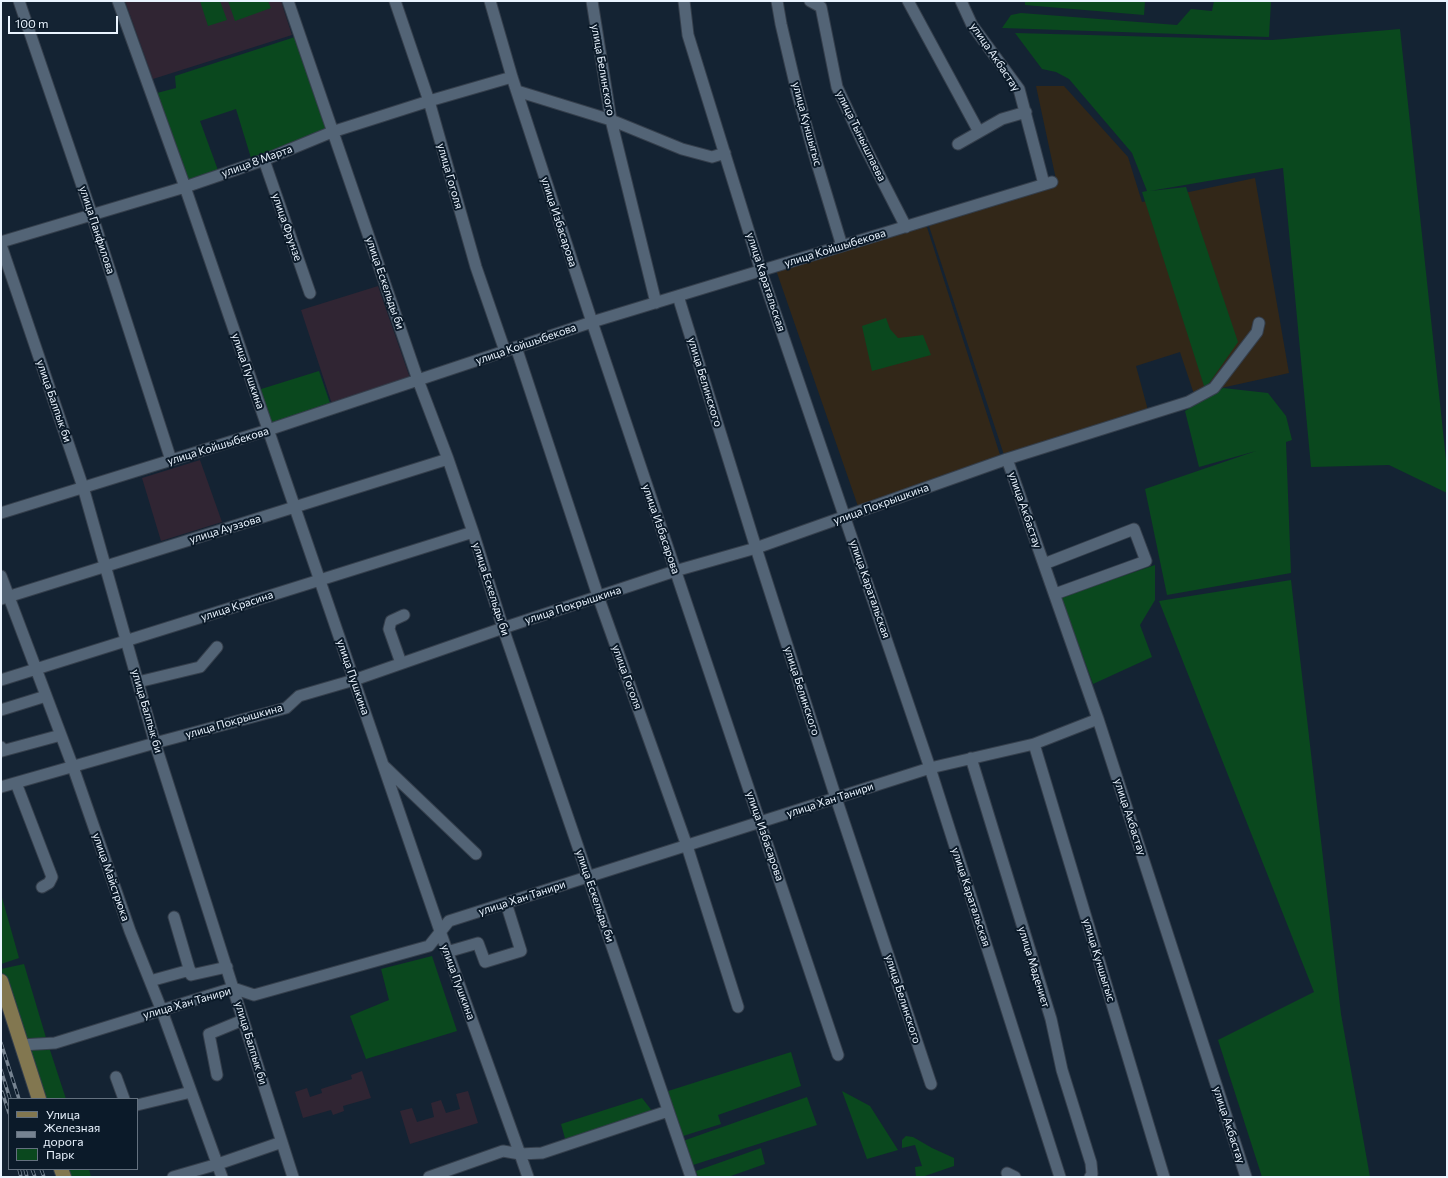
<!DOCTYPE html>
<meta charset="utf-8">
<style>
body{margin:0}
#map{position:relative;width:1448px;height:1178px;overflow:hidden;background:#142333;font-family:Commissioner,sans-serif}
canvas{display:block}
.frame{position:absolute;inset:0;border:2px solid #eaf4ff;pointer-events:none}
.legend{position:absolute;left:8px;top:1098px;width:130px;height:72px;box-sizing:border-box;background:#0b1a29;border:1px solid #64717f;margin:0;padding:5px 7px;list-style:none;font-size:12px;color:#eaf4ff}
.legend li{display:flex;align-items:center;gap:8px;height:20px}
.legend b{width:20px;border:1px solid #64717f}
.scale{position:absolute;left:8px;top:16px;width:110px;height:18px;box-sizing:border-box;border:2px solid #eaf4ff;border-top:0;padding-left:5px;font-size:12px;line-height:14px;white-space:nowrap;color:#eaf4ff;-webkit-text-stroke:3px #0b1a29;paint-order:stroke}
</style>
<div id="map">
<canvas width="1448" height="1178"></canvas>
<div class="frame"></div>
<ul class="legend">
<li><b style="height:5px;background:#827750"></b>Улица</li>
<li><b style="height:5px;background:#768391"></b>Железная дорога</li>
<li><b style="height:11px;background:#0a481e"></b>Парк</li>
</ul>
<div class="scale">100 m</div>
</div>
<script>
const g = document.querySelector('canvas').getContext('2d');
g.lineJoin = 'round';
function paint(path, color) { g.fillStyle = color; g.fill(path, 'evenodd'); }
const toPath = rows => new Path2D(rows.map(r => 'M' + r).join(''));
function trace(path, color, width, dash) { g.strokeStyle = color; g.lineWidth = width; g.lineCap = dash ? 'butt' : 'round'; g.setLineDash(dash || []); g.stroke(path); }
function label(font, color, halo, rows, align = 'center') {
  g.font = font + ' Commissioner,sans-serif'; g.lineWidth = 4; g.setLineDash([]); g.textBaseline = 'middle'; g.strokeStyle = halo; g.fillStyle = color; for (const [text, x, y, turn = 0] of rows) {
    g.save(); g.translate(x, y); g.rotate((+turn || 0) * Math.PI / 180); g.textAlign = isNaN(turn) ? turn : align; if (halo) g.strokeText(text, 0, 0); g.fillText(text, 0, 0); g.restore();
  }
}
const industrial = toPath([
 [1036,86,1064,86,1128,157,1142,202,1255,178,1289,373,1194,394,1180,352,1136,366,1149,414,1004,455,928,223,1057,184],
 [925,221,1002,461,860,512,775,267]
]);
const education = toPath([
 [125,1,281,1,292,35,153,79],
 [378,286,410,378,332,404,301,310],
 [200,460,222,522,161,541,142,478],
 [362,1071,371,1098,343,1106,344,1111,333,1115,331,1110,303,1118,295,1092,307,1088,310,1097,322,1093,321,1089,352,1079,351,1075],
 [468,1091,478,1123,410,1144,400,1111,412,1108,417,1122,434,1117,431,1103,441,1100,446,1113,460,1109,456,1094]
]);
const green = toPath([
 [200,1,220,1,227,20,208,26],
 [228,1,268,1,271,8,235,21],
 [1025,1,1145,1,1144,15,1025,5],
 [1214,1,1271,1,1269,37,1002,28,1011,15,1021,13,1177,25,1191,9,1212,11],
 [1400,29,1447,469,1447,493,1389,465,1311,467,1283,168,1150,191,1186,187,1238,342,1205,389,1142,192,1147,191,1132,153,1069,79,1056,72,1042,69,1015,33,1272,40],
 [298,36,327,130,251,158,236,109,200,121,219,173,186,182,157,93,176,88,175,76],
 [886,318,890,329,898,338,923,335,931,355,872,371,862,326],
 [319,371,331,406,271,427,258,390],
 [1223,388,1268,393,1286,416,1292,440,1286,442,1291,573,1167,595,1145,489,1256,451,1199,467,1185,411],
 [1155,565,1155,600,1140,625,1152,657,1093,684,1061,597],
 [1291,580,1341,1014,1370,1177,1262,1177,1218,1040,1314,992,1159,601],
 [1,894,19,958,1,964],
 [432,956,457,1031,366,1059,350,1016,389,1000,381,969],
 [24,964,47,1041,23,1041,1,974,1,969],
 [49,1047,66,1099,43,1099,26,1049],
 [791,1052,801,1086,718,1115,721,1124,680,1137,665,1092],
 [842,1091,870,1106,898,1150,867,1159],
 [807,1097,817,1125,690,1166,680,1142],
 [642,1098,653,1112,566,1142,561,1124],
 [906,1136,913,1137,932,1148,954,1158,954,1166,922,1177,916,1177,915,1167,922,1166,915,1145,902,1148,902,1140],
 [761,1148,765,1164,728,1177,698,1177,696,1171],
 [65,1169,89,1169,91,1177,68,1177]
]);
const minor = toPath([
 [19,1,92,215,171,460],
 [118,1,185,187,440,931,520,1154,528,1177],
 [288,1,418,380,448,459,473,532,503,628,691,1177],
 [395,1,429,101,476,267,505,351],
 [490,1,512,77,592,322,838,1055],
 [592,1,611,120,656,303],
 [684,1,688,35,761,271,930,768,1060,1177],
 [777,1,781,24,797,92,813,150,842,246],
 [810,1,821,7,837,87,863,143,906,227],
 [908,1,979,132],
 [961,1,972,25,1019,89,1044,184],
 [517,91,611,120,682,149,712,157,725,153],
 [958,144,1002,119,1026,112],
 [264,160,310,293],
 [1,242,185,187,264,160,332,132,429,101,512,77],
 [1,245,83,487,155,743,293,1177],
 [678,296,756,548,836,798,931,1084],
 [516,347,598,596,687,846,738,1007],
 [1007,459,1098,719,1246,1177],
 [1,513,268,430,592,322,1052,182],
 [1044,564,1134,529,1146,561,1055,594],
 [1,576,73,767,130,931,162,1011,222,1177],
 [1,599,448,459],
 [401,663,389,629,391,621,404,615],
 [1,680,473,532],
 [138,682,200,667,217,647],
 [1,710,46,696],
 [1034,744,1164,1177],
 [1,747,2,751,61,735],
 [971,758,1051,1019,1062,1070,1091,1163,1092,1174,1090,1177],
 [384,766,476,854],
 [16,783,52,877,49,883,42,887],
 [1,787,155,743,286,708,299,696,354,680,503,628,675,571,756,548,1007,459,1188,402,1214,388,1257,332,1259,323],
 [174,917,191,975,227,967],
 [447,952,478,943,485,962,521,951,506,903],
 [150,981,190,970],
 [21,1045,55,1043,233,988,254,995,429,946,449,921,930,768,1034,744,1098,719],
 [217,1075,209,1034,243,1020],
 [116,1077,124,1099],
 [137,1105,191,1092],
 [1007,1173,1015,1177],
 [173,1177,218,1164,282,1142],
 [429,1177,503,1151,520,1154,542,1153,668,1111]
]);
const major = toPath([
 [1,981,39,1099],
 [61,1169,64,1177]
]);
const rail = toPath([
 [1,1043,19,1099],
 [1,1070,10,1099],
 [2,1092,9,1113],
 [19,1169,21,1177],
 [25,1169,27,1177],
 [32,1169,35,1177],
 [41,1169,44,1177]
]);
const streetNames = [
 ["улица Акбастау",995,57,56],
 ["улица Белинского",603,70,80],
 ["улица Куншыгыс",807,124,75],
 ["улица Тынышпаева",861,136,64],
 ["улица 8 Марта",257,161,-20],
 ["улица Гоголя",450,176,74],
 ["улица Избасарова",559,222,72],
 ["улица Фрунзе",287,227,71],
 ["улица Панфилова",97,230,72],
 ["улица Койшыбекова",835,248,-17],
 ["улица Каратальская",766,282,72],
 ["улица Ескельды би",385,283,71],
 ["улица Койшыбекова",526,344,-19],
 ["улица Пушкина",248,371,71],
 ["улица Белинского",705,382,73],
 ["улица Балпык би",54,401,71],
 ["улица Койшыбекова",218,446,-17],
 ["улица Покрышкина",881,504,-20],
 ["улица Акбастау",1025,510,71],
 ["улица Ауэзова",225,529,-17],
 ["улица Избасарова",661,529,71],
 ["улица Ескельды би",491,589,72],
 ["улица Каратальская",870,589,71],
 ["улица Покрышкина",573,605,-18],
 ["улица Красина",237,606,-18],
 ["улица Пушкина",353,677,71],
 ["улица Гоголя",627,677,70],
 ["улица Белинского",802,691,72],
 ["улица Балпык би",147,711,74],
 ["улица Покрышкина",234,721,-16],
 ["улица Хан Танири",830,800,-18],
 ["улица Акбастау",1130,817,72],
 ["улица Избасарова",765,836,71],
 ["улица Майстрюка",111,877,71],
 ["улица Ескельды би",595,896,71],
 ["улица Каратальская",971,897,72],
 ["улица Хан Танири",522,898,-18],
 ["улица Куншыгыс",1099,960,73],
 ["улица Мадениет",1034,967,73],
 ["улица Пушкина",458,982,70],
 ["улица Белинского",903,999,72],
 ["улица Хан Танири",187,1003,-16],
 ["улица Балпык би",251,1043,73],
 ["улица Акбастау",1229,1125,72]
];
paint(industrial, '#322718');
paint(education, '#302533');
paint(green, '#0a481e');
trace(minor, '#353f4c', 13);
trace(major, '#353f4c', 16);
trace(minor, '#536476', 11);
trace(major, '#827750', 14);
trace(rail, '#768391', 3.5);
trace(rail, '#0b1a29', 2, [6]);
label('11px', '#eaf4ff', '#0b1a29', streetNames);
</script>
